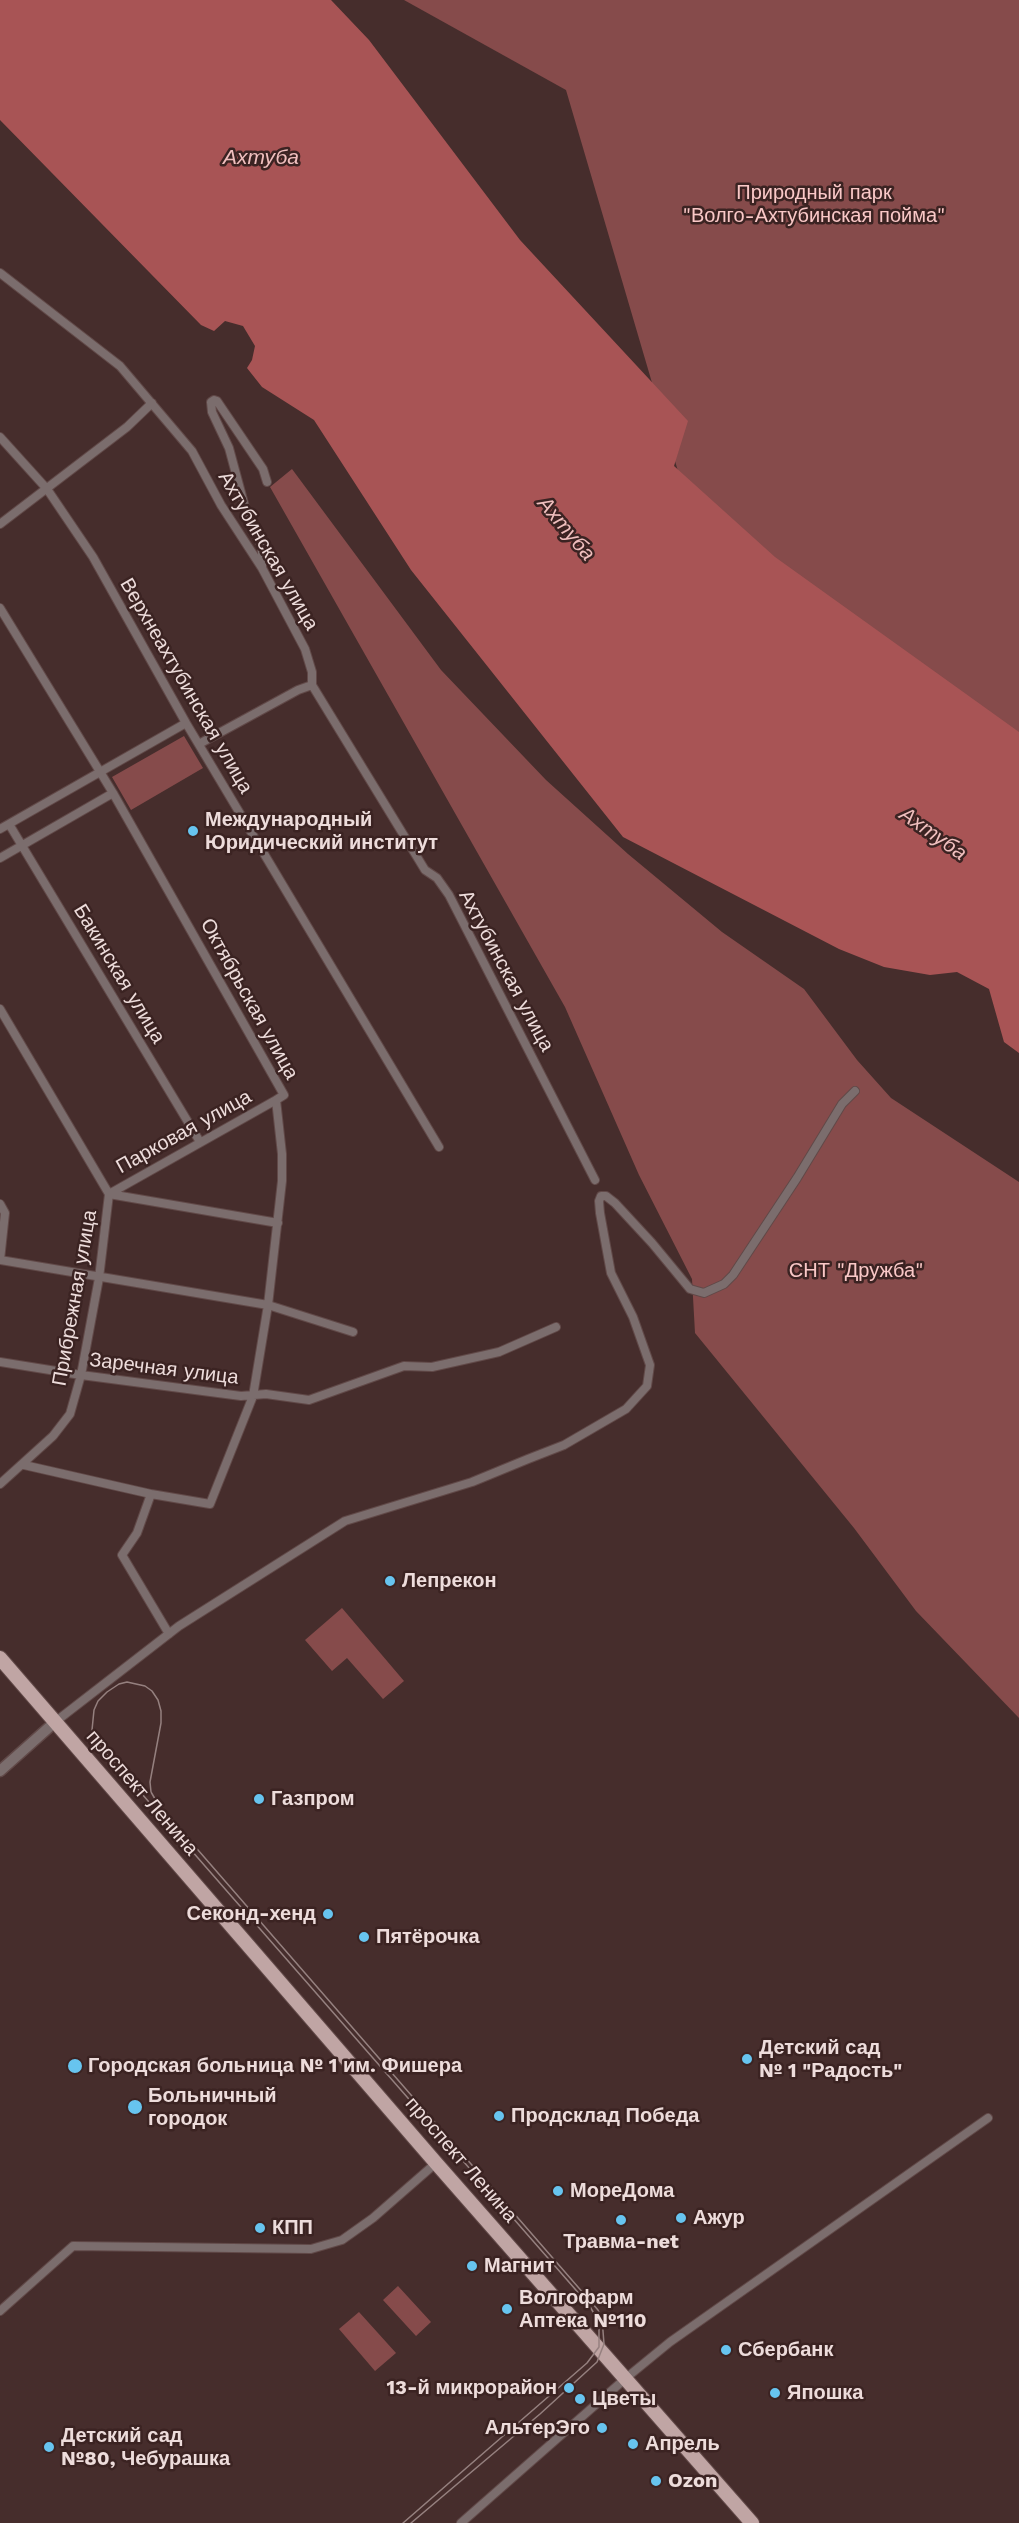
<!DOCTYPE html>
<meta charset="utf-8">
<style>
body{margin:0}
canvas{display:block;background:#462d2c}
</style>
<canvas width="1019" height="2523"></canvas>
<script>
const g = document.querySelector('canvas').getContext('2d');
g.lineJoin = 'round';
function paint(path, color) { g.fillStyle = color; g.fill(path, 'evenodd'); }
const toPath = rows => new Path2D(rows.map(r => 'M' + r).join(''));
function trace(path, color, width, dash) { g.strokeStyle = color; g.lineWidth = width; g.lineCap = dash ? 'butt' : 'round'; g.setLineDash(dash || []); g.stroke(path); }
function label(font, color, halo, rows, align = 'center') {
  g.font = font + ' "Work Sans",sans-serif'; g.lineWidth = 5; g.setLineDash([]); g.textBaseline = 'middle'; g.strokeStyle = halo; g.fillStyle = color; for (const [text, x, y, turn = 0] of rows) {
    g.save(); g.translate(x, y); g.rotate((+turn || 0) * Math.PI / 180); g.textAlign = isNaN(turn) ? turn : align; if (halo) g.strokeText(text, 0, 0); g.fillText(text, 0, 0); g.restore();
  }
}
const green = toPath([
 [404,0,1019,0,1019,747,690,512,566,90],
 [292,469,441,670,546,780,628,854,722,932,804,989,857,1060,891,1098,1019,1182,1019,1718,916,1611,854,1528,695,1333,692,1279,639,1175,565,1007,270,487],
 [184,736,203,768,131,810,112,777],
 [342,1608,404,1681,383,1699,347,1658,332,1671,305,1640],
 [398,2286,431,2322,416,2336,383,2300],
 [359,2312,396,2353,375,2371,339,2329]
]);
const water = toPath([
 [0,0,331,0,369,40,520,240,688,421,674,466,775,557,1019,732,1019,1053,1004,1042,989,989,957,972,930,975,884,967,839,949,623,837,411,570,314,420,262,387,247,368,252,360,255,346,243,326,225,321,214,331,201,325,0,120]
]);
const minor = toPath([
 [0,273,120,366,192,451,221,505,262,568,305,649,312,672,312,685,425,870,437,878,449,895,595,1180],
 [0,437,47,489,93,557,186,723,439,1147],
 [0,524,127,427,152,403],
 [262,567,262,547,246,511,229,448,212,412,211,402,214,400,217,401,263,469,267,482],
 [0,608,113,793,284,1095,276,1100,282,1154,282,1181,268,1305,253,1396,210,1504,151,1494,24,1465],
 [199,744,298,690,312,685],
 [9,824,200,1142],
 [0,829,186,723],
 [0,858,113,793],
 [0,1009,109,1194,99,1278,81,1375,70,1414,53,1436,0,1484],
 [109,1194,276,1100],
 [109,1194,278,1223],
 [0,1204,5,1213,0,1260],
 [0,1260,268,1305,353,1332],
 [0,1362,81,1375,241,1396,266,1394,309,1400,404,1366,432,1367,499,1352,556,1327],
 [151,1494,137,1533,122,1555,169,1634],
 [55,1722,179,1626,345,1521,472,1482,528,1459,564,1445,626,1409,647,1386,650,1365,633,1317,611,1273,600,1213,599,1201,601,1196,606,1196,615,1203,652,1243,690,1289,704,1293,724,1284,733,1275,797,1178,842,1104,855,1091],
 [0,2311,73,2246,311,2249,342,2240,373,2218,436,2163],
 [461,2523,626,2378,670,2342,988,2118]
]);
const tertiary = toPath([
 [0,1771,55,1722]
]);
const primary = toPath([
 [0,1658,436,2163,752,2523]
]);
const tram = toPath([
 [403,2523,587,2363,599,2347,599,2322,589,2305,100,1746,92,1730,94,1710,98,1701,107,1692,119,1684,127,1682,145,1686,152,1691,158,1700,161,1711,161,1723,150,1782,151,1792,158,1804,598,2310,602,2318,604,2344,597,2362,540,2414,411,2523]
]);
const markers = [
 [193,831,6,"#67c4ef"],
 [390,1581,6,"#67c4ef"],
 [259,1799,6,"#67c4ef"],
 [328,1914,6,"#67c4ef"],
 [364,1937,6,"#67c4ef"],
 [747,2059,6,"#67c4ef"],
 [75,2066,8,"#67c4ef"],
 [135,2107,8,"#67c4ef"],
 [499,2116,6,"#67c4ef"],
 [558,2191,6,"#67c4ef"],
 [681,2218,6,"#67c4ef"],
 [621,2220,6,"#67c4ef"],
 [260,2228,6,"#67c4ef"],
 [472,2266,6,"#67c4ef"],
 [507,2309,6,"#67c4ef"],
 [726,2350,6,"#67c4ef"],
 [569,2388,6,"#67c4ef"],
 [775,2393,6,"#67c4ef"],
 [580,2399,6,"#67c4ef"],
 [602,2428,6,"#67c4ef"],
 [633,2444,6,"#67c4ef"],
 [49,2447,6,"#67c4ef"],
 [656,2481,6,"#67c4ef"]
];
const parkNames = [
 ["Природный парк",814,193],
 ["\"Волго-Ахтубинская пойма\"",814,216],
 ["СНТ \"Дружба\"",856,1271]
];
const streetNames = [
 ["Ахтубинская улица",268,551,60],
 ["Верхнеахтубинская улица",186,686,60],
 ["Ахтубинская улица",506,971,62],
 ["Бакинская улица",119,974,59],
 ["Октябрьская улица",249,999,61],
 ["Парковая улица",184,1132,-29],
 ["Прибрежная улица",75,1298,-80],
 ["Заречная улица",164,1369,7],
 ["проспект Ленина",142,1793,49],
 ["проспект Ленина",461,2160,49]
];
const poiNames = [
 ["Международный",205,820],
 ["Юридический институт",205,843],
 ["Лепрекон",402,1581],
 ["Газпром",271,1799],
 ["Секонд-хенд",316,1914,"right"],
 ["Пятёрочка",376,1937],
 ["Детский сад",759,2048],
 ["№ 1 \"Радость\"",759,2071],
 ["Городская больница № 1 им. Фишера",88,2066],
 ["Больничный",148,2096],
 ["городок",148,2119],
 ["Продсклад Победа",511,2116],
 ["МореДома",570,2191],
 ["Ажур",693,2218],
 ["КПП",272,2228],
 ["Травма-net",621,2242,"center"],
 ["Магнит",484,2266],
 ["Волгофарм",519,2298],
 ["Аптека №110",519,2321],
 ["Сбербанк",738,2350],
 ["13-й микрорайон",557,2388,"right"],
 ["Япошка",787,2393],
 ["Цветы",592,2399],
 ["АльтерЭго",590,2428,"right"],
 ["Детский сад",61,2436],
 ["№80, Чебурашка",61,2459],
 ["Апрель",645,2444],
 ["Ozon",668,2481]
];
const waterNames = [
 ["Ахтуба",261,158],
 ["Ахтуба",566,529,50],
 ["Ахтуба",933,834,35]
];
paint(green, '#864b4b');
paint(water, '#a85455');
trace(minor, '#614948', 10);
trace(tertiary, '#614948', 13);
trace(primary, '#614948', 16);
trace(minor, '#7b6d6d', 8);
trace(tertiary, '#7b6d6d', 10);
trace(primary, '#c0a5a4', 14);
trace(tram, '#95807f', 1.5);
for (const [x, y, r, color] of markers) { const dot = new Path2D(); dot.arc(x, y, r, 0, 2 * Math.PI); g.fillStyle = color; g.fill(dot); trace(dot, '#3b2322', 2); }
label('20px', '#fac8c7', '#3b2322', parkNames);
label('20px', '#eddcdb', '#3b2322', streetNames);
label('bold 20px', '#eddcdb', '#3b2322', poiNames, 'left');
label('italic 21px', '#f0bfbe', '#3b2322', waterNames);
</script>
